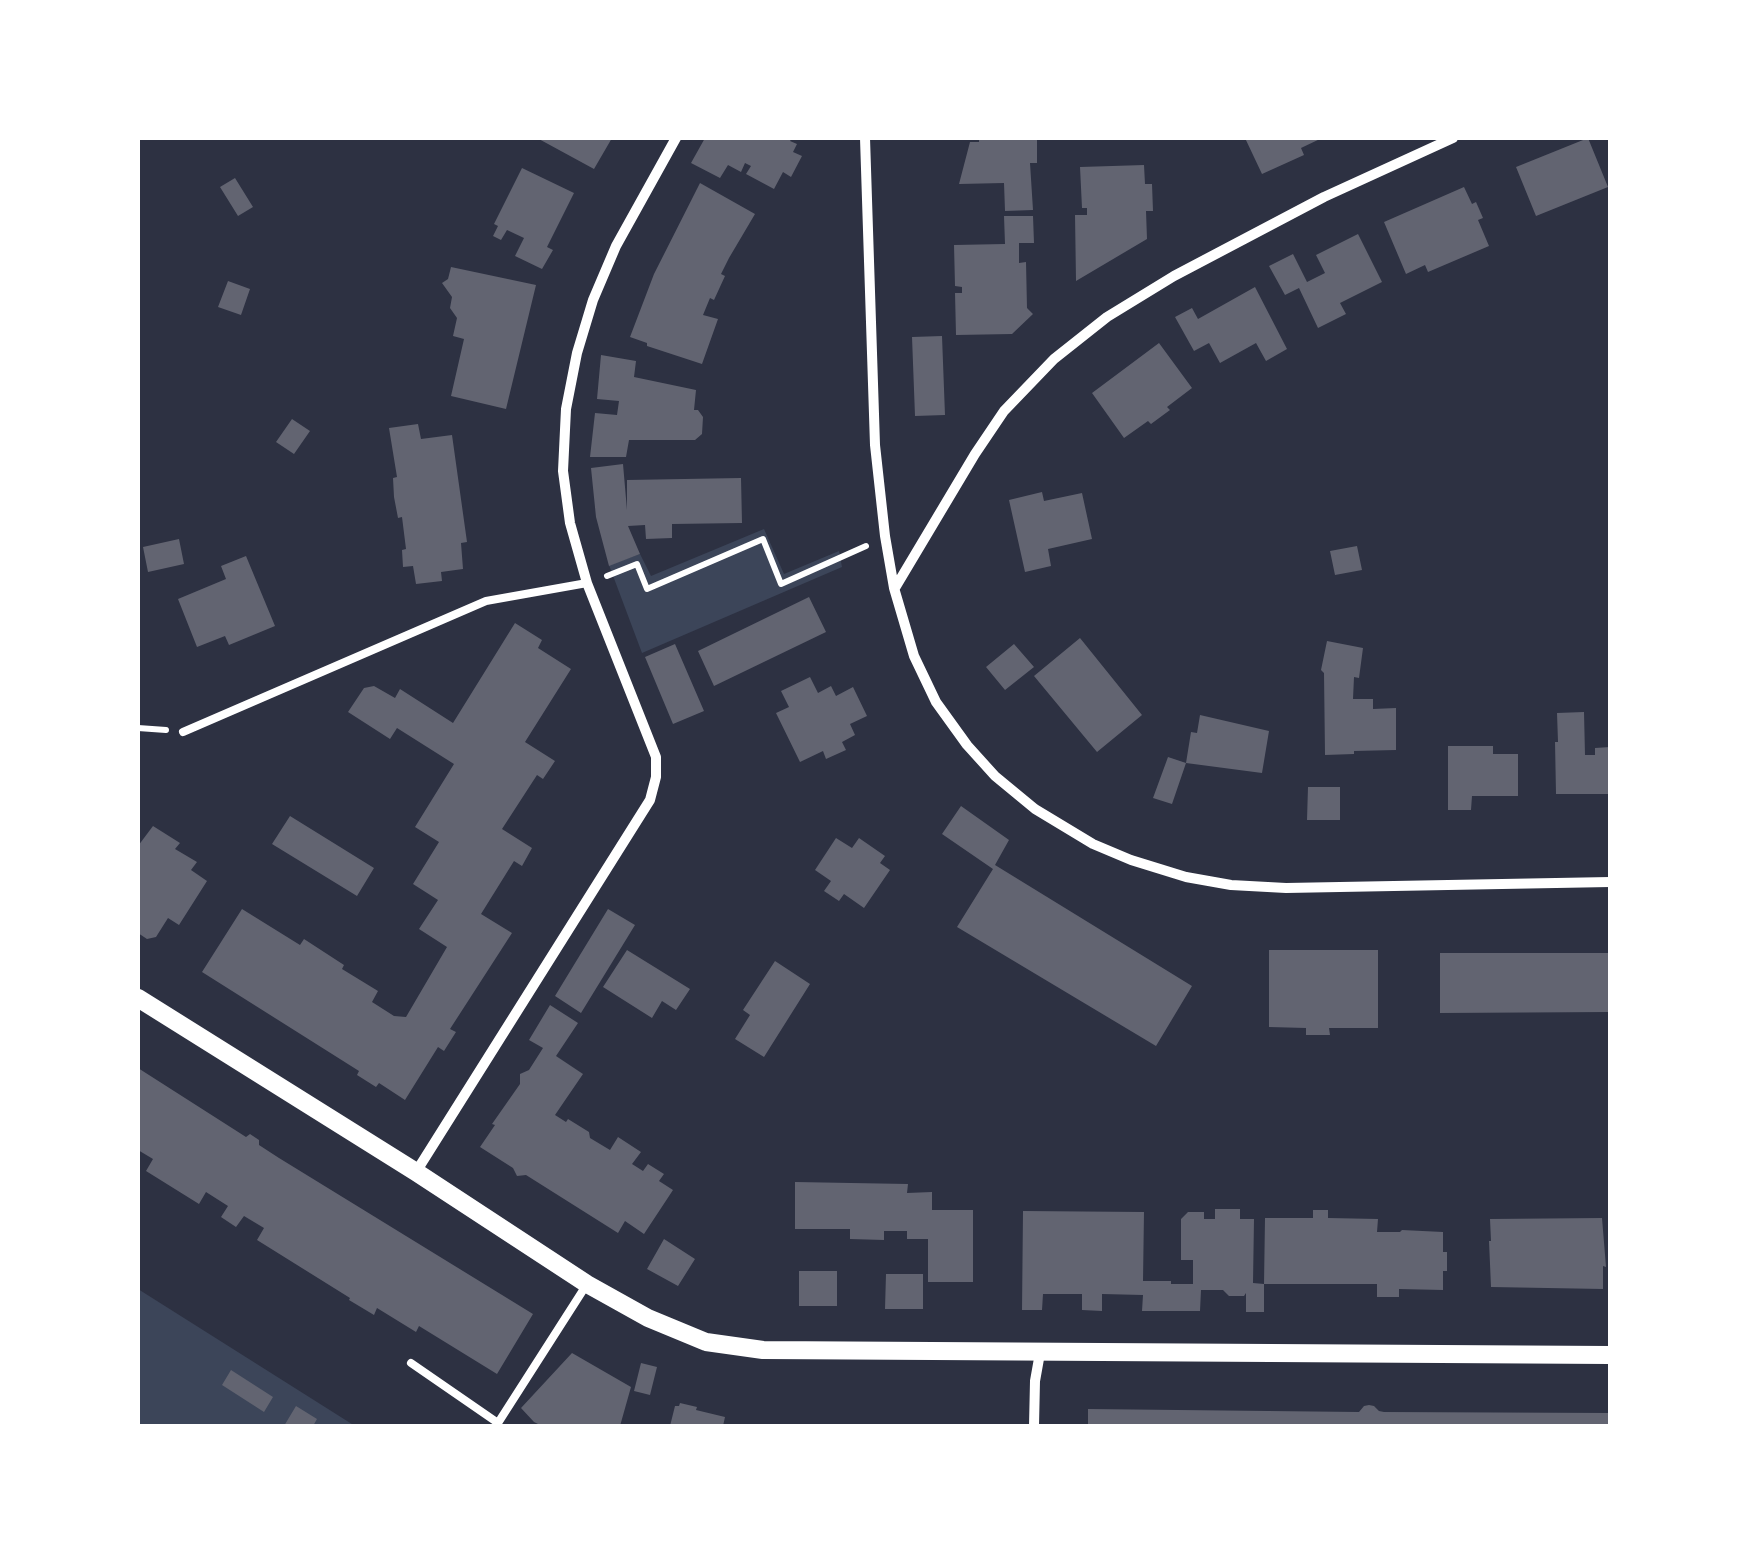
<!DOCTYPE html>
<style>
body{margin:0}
#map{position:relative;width:1748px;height:1564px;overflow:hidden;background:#2d3142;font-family:"Nunito Sans",sans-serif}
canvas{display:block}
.frame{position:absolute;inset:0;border:140px solid #fff;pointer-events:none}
</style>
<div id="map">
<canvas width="1748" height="1564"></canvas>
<div class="frame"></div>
</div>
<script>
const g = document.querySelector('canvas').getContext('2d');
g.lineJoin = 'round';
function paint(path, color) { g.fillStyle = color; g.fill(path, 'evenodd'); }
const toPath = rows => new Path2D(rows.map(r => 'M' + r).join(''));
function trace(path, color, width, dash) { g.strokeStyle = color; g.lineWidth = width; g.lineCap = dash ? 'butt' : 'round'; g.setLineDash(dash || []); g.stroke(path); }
const green = toPath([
 [764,529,784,574,839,551,842,567,642,653,609,565,640,554,651,576],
 [138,1289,355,1426,138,1426]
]);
const building = toPath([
 [537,138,612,138,594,169],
 [705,138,792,138,790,141,797,144,793,152,802,156,791,177,783,172,774,189,746,174,751,166,745,163,741,172,728,165,720,178,691,163],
 [979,138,1037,138,1037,163,1030,163,1033,210,1005,211,1004,183,959,184,970,142,979,142],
 [1245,138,1322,138,1301,148,1304,155,1262,174],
 [1588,138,1608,187,1536,216,1516,167],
 [1144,165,1145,184,1152,184,1153,211,1146,211,1147,239,1076,281,1075,215,1087,215,1087,208,1082,208,1080,167],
 [522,168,574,193,547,247,553,250,542,269,515,256,524,238,507,230,501,240,493,236,498,226,494,224],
 [235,178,253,207,238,216,220,187],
 [700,183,755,214,729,258,721,274,725,276,714,300,710,298,703,315,718,319,702,364,647,346,647,343,630,337,654,274],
 [1464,187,1472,204,1476,202,1483,218,1478,220,1489,246,1428,272,1425,265,1406,274,1384,222],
 [1004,216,1033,216,1034,243,1019,243,1019,263,1026,262,1027,308,1033,314,1012,334,956,335,955,293,962,293,962,287,955,286,954,245,1005,244],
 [1358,234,1382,282,1340,303,1346,314,1318,328,1299,288,1285,295,1269,266,1293,254,1307,282,1325,273,1316,255],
 [451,267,536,285,506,409,451,396,464,339,453,336,457,318,450,308,452,297,442,283,448,279],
 [228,281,250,289,241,315,218,307],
 [1255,287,1287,349,1266,361,1256,343,1220,363,1209,343,1194,351,1175,317,1192,308,1198,319],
 [942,336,945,415,915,416,912,337],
 [1159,343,1192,388,1167,407,1170,410,1151,424,1148,421,1124,438,1092,393],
 [601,355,636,361,634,377,696,390,694,410,698,410,703,417,702,434,695,440,629,440,626,457,590,457,595,413,617,415,619,401,597,399],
 [292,419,310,431,294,454,276,442],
 [418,424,421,439,452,435,467,542,461,543,463,569,441,572,442,581,416,584,413,566,403,567,402,550,406,549,402,517,398,518,394,497,393,478,397,477,389,428],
 [623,464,627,510,627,480,741,478,742,523,672,524,672,538,646,539,645,525,628,526,640,554,609,566,596,517,591,468],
 [1042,492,1044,501,1082,493,1092,539,1048,549,1051,566,1025,572,1009,500],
 [179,539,184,564,148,572,143,547],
 [1357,546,1362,570,1335,575,1330,551],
 [246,556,275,626,229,645,225,636,197,647,178,599,226,579,221,566],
 [809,597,826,632,714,686,698,651],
 [515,623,542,640,538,648,571,669,525,742,555,761,543,779,537,775,502,829,532,848,522,866,514,861,481,914,512,933,450,1029,456,1032,444,1051,438,1047,405,1100,379,1083,376,1087,357,1075,359,1071,202,972,242,909,300,945,304,939,344,965,342,969,378,991,372,1002,394,1016,406,1017,447,947,419,929,438,900,413,884,439,842,415,827,454,764,397,728,390,739,348,712,364,688,374,686,395,698,400,689,453,723],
 [1080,638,1142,715,1097,752,1034,676],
 [1327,641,1363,648,1359,678,1354,677,1353,699,1373,699,1373,709,1396,708,1396,750,1354,751,1354,754,1325,755,1324,673,1321,670],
 [675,644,704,711,673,724,645,657],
 [1014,644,1034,667,1005,690,986,667],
 [810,677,818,693,831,686,836,696,853,687,867,716,850,724,855,735,842,742,846,750,826,759,823,751,800,762,776,713,789,707,781,691],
 [1584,712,1585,755,1595,755,1595,748,1610,747,1610,794,1556,794,1555,742,1558,742,1557,713],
 [1200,715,1269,731,1262,773,1186,763,1172,804,1153,798,1168,757,1186,763,1191,732,1197,733],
 [1448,746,1493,746,1493,754,1518,754,1518,796,1472,796,1471,810,1448,810],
 [1308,787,1340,787,1340,820,1307,820],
 [961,806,1009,840,995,865,1192,986,1156,1046,957,927,993,869,942,834],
 [290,816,374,868,357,896,272,844],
 [153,826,180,843,175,849,197,862,191,870,207,881,179,925,168,918,156,937,147,939,138,933,138,846],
 [836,838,852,848,859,838,885,856,880,863,890,870,864,908,844,894,839,901,824,891,831,881,815,870],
 [608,909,635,925,581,1013,555,996],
 [627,950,690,989,676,1010,662,1001,652,1018,603,987],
 [1269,950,1378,950,1378,1028,1329,1028,1330,1035,1306,1035,1306,1028,1269,1027],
 [1440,953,1610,953,1610,1012,1440,1013],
 [775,961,810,984,764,1057,735,1039,750,1015,743,1010],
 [550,1005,578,1023,556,1056,583,1074,555,1115,566,1122,568,1119,589,1132,590,1138,610,1150,618,1137,641,1152,632,1164,643,1171,648,1164,664,1174,659,1181,673,1190,644,1234,625,1221,618,1233,526,1175,517,1176,513,1168,480,1147,495,1125,492,1124,520,1084,520,1074,529,1070,543,1048,529,1040],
 [138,1068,246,1137,250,1134,259,1140,259,1145,279,1158,533,1314,497,1374,419,1326,416,1332,377,1308,374,1315,349,1300,350,1298,257,1240,264,1228,244,1216,236,1227,221,1217,228,1206,206,1192,199,1204,146,1171,153,1159,138,1150],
 [795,1182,908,1184,907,1193,932,1192,932,1210,973,1210,973,1282,928,1282,928,1239,907,1239,907,1231,884,1231,884,1240,850,1239,850,1229,795,1229],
 [1215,1209,1240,1209,1240,1219,1254,1219,1253,1283,1264,1284,1265,1218,1313,1218,1313,1210,1328,1210,1328,1218,1378,1219,1377,1232,1400,1232,1402,1230,1443,1232,1443,1252,1447,1252,1447,1271,1443,1271,1443,1290,1399,1289,1399,1297,1377,1297,1377,1284,1264,1284,1264,1312,1246,1312,1246,1293,1244,1296,1229,1296,1223,1290,1201,1290,1200,1311,1142,1311,1143,1295,1102,1294,1102,1311,1082,1310,1082,1294,1043,1294,1042,1310,1022,1310,1023,1211,1144,1212,1143,1281,1171,1281,1171,1284,1193,1284,1193,1260,1181,1260,1181,1219,1188,1212,1204,1212,1204,1219,1215,1219],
 [1602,1218,1606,1267,1603,1266,1603,1289,1491,1287,1489,1241,1491,1241,1490,1219],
 [664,1239,695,1259,678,1286,647,1269],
 [799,1271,837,1271,837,1306,799,1306],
 [886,1274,923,1274,923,1309,885,1309],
 [572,1353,631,1387,620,1426,542,1426,534,1422,521,1408],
 [641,1363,657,1367,650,1395,634,1391],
 [231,1370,273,1397,264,1412,222,1385],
 [680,1403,697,1407,696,1410,725,1417,723,1426,670,1426,675,1406,679,1406],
 [1369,1405,1374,1406,1379,1411,1384,1412,1610,1413,1610,1426,1088,1426,1088,1409,1359,1412,1364,1406],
 [296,1406,317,1419,313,1426,284,1426]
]);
const path = toPath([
 [607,576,637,564,647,589,763,539,781,584,866,546],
 [138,728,166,730]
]);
const service = toPath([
 [183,732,486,601,587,583],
 [411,1363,498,1423,587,1284]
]);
const minor = toPath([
 [865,138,875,445,885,536,894,588,914,656,936,702,967,745,995,776,1035,809,1093,844,1131,860,1186,877,1231,885,1286,888,1610,882],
 [895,588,975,454,1004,411,1054,359,1107,317,1174,276,1324,197,1453,138],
 [416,1172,650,800,656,777,656,757,587,583,570,523,563,471,566,409,577,353,593,300,616,246,676,138],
 [1034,1426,1035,1381,1040,1353]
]);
const tertiary = toPath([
 [138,998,416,1172,587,1284,648,1318,706,1342,763,1350,1610,1355]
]);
paint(green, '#3c4559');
paint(building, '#626471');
trace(path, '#fff', 6);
trace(service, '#fff', 8);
trace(minor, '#fff', 10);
trace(tertiary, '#fff', 18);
</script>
